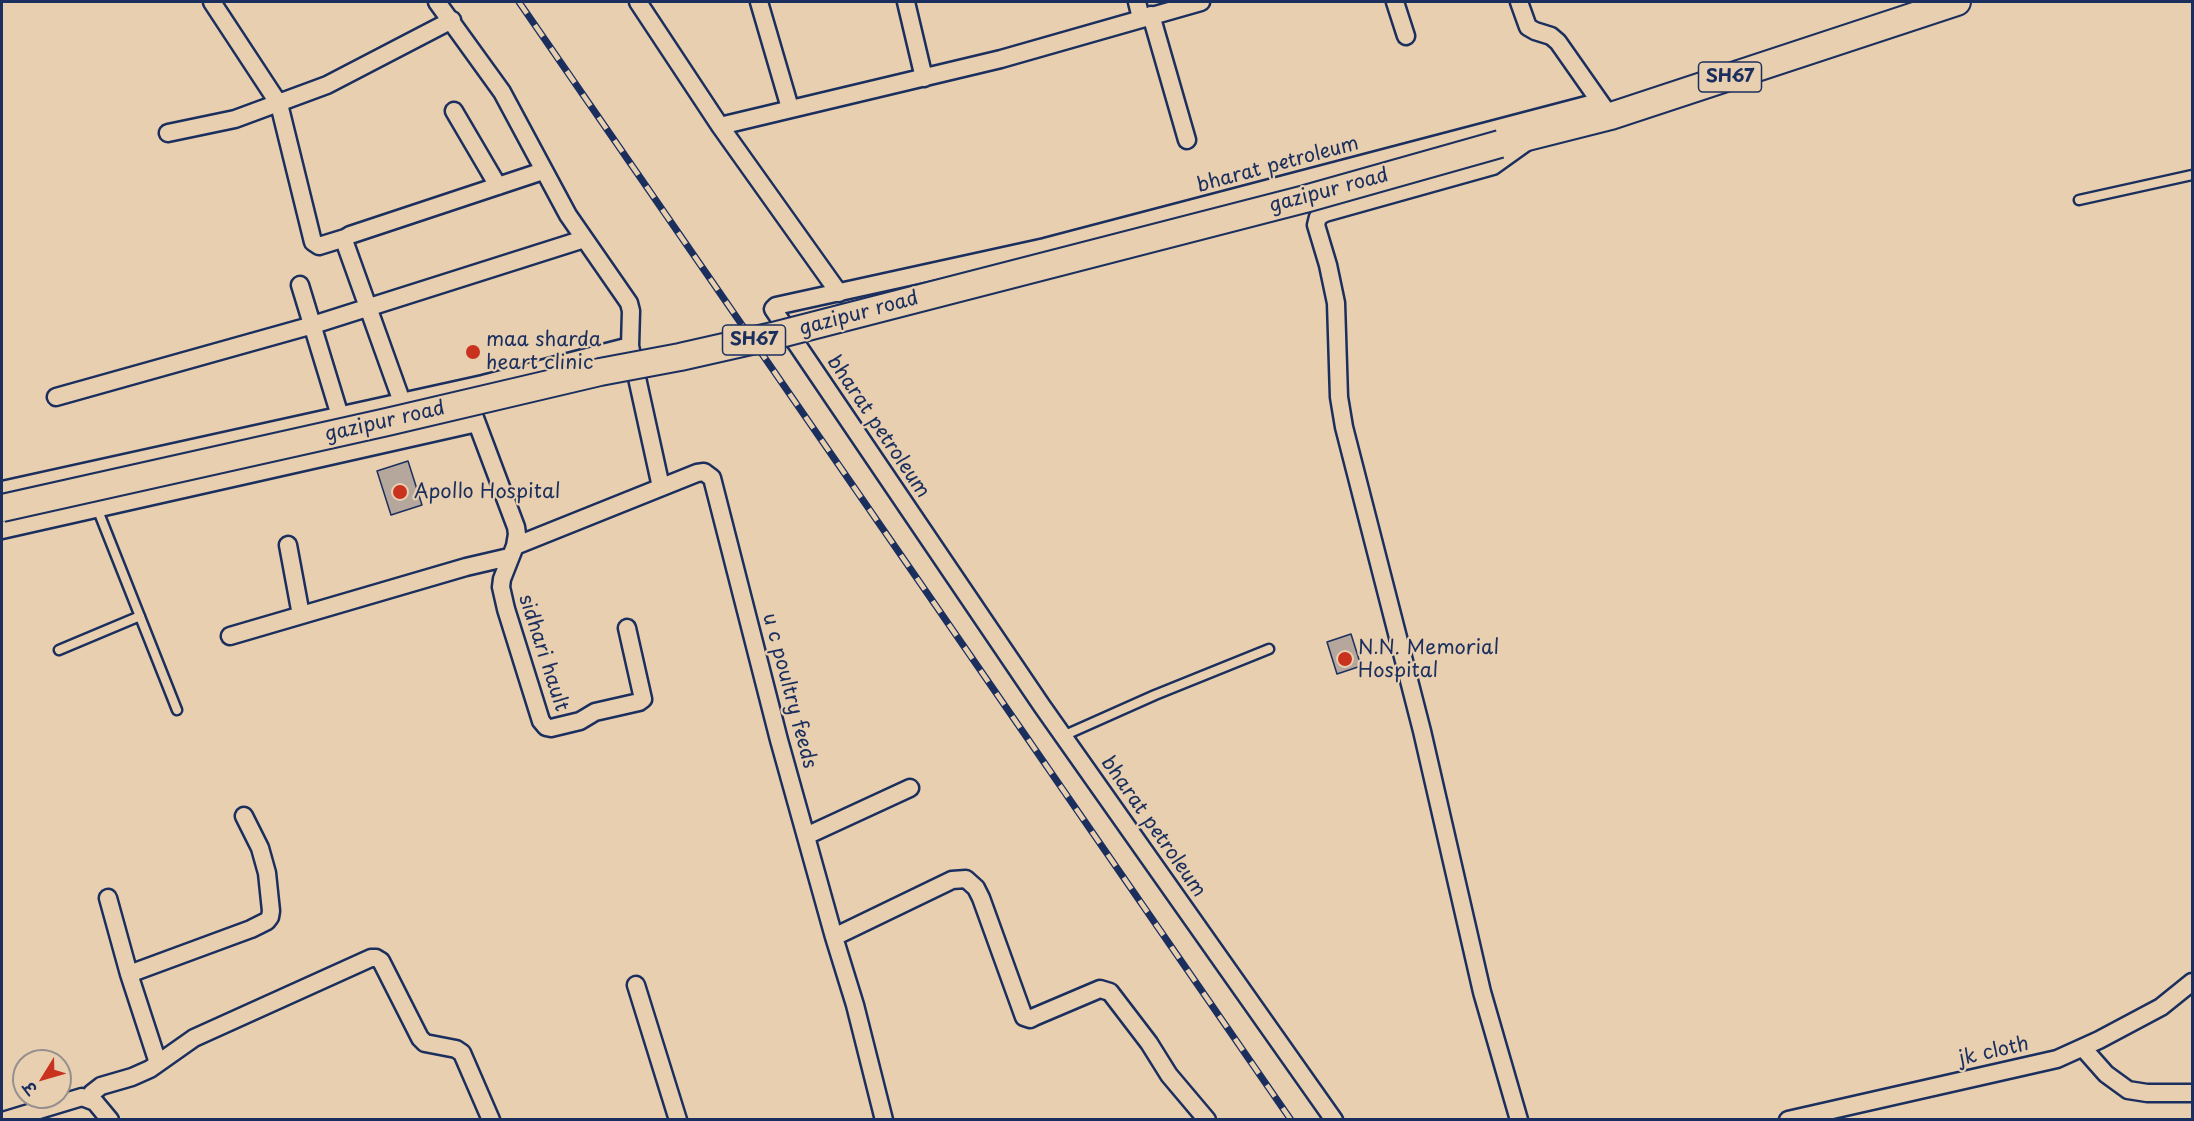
<!DOCTYPE html>
<meta charset="utf-8">
<style>
body{margin:0}
#map{position:relative;width:2194px;height:1121px;overflow:hidden;background:#e8cfb0;font-family:"Playpen Sans","Playpen Sans Deva",sans-serif}
canvas{display:block}
.frame{position:absolute;inset:0;border:3px solid #1b2f5e;pointer-events:none}
.north{position:absolute;left:12px;top:1049px;width:60px;height:60px;box-sizing:border-box;background:#e8cfb0;border:2px solid #968f8f;border-radius:50%;rotate:233deg;font-size:16px;font-weight:700;line-height:24px;text-align:center;color:#1b2f5e}
.north::after{content:'';display:block;margin:auto;width:21px;height:27px;background:#c8321e;clip-path:polygon(50% 0,100% 100%,50% 72%,0 100%)}
</style>
<div id="map">
<canvas width="2194" height="1121"></canvas>
<div class="frame"></div>
<div class="north">उ</div>
</div>
<script>
const g = document.querySelector('canvas').getContext('2d');
g.lineJoin = 'round';
function paint(path, color) { g.fillStyle = color; g.fill(path, 'evenodd'); }
const toPath = rows => new Path2D(rows.map(r => 'M' + r).join(''));
function trace(path, color, width, dash) { g.strokeStyle = color; g.lineWidth = width; g.lineCap = dash ? 'butt' : 'round'; g.setLineDash(dash || []); g.stroke(path); }
function label(font, color, halo, rows, align = 'center') {
  g.font = font + ' "Playpen Sans",sans-serif'; g.lineWidth = 4.5; g.setLineDash([]); g.textBaseline = 'middle'; g.strokeStyle = halo; g.fillStyle = color; for (const [text, x, y, turn = 0] of rows) {
    g.save(); g.translate(x, y); g.rotate((+turn || 0) * Math.PI / 180); g.textAlign = isNaN(turn) ? turn : align; if (halo) g.strokeText(text, 0, 0); g.fillText(text, 0, 0); g.restore();
  }
}
const building = toPath([
 [408,461,422,505,391,515,377,471,408,461],
 [1351,634,1361,666,1337,674,1327,642,1351,634]
]);
const service = toPath([
 [2079,200,2192,175],
 [97,508,177,710],
 [59,650,140,616],
 [1063,736,1155,695,1269,649]
]);
const minor = toPath([
 [212,2,279,104,313,242,319,246,345,238],
 [437,2,502,92,568,215,629,303,631,311,630,346,661,487],
 [638,2,720,126,839,293],
 [759,2,790,108],
 [906,2,924,78],
 [1137,2,1141,18],
 [1395,2,1406,36],
 [1519,2,1528,27,1535,31,1551,36,1558,42,1605,109],
 [1151,15,1187,140],
 [454,111,498,186],
 [720,126,1001,59,1201,2],
 [168,133,235,119,327,85,452,20],
 [300,285,340,416],
 [466,394,516,527,517,534,515,546,502,579,501,587,506,609,541,721,546,727,551,728,580,721,595,712,639,702,643,699,627,628],
 [56,397,313,325,584,239],
 [402,402,345,243,345,238,350,235,543,171],
 [2,490,483,384,630,346],
 [2,530,477,423],
 [288,545,301,615],
 [515,546,697,473,704,472,712,478,779,740,834,937,855,1005,884,1120],
 [230,636,466,567,509,557],
 [806,836,910,788],
 [108,898,129,974,158,1063],
 [834,937,952,880,966,879,976,888,981,898,1024,1017,1030,1019,1034,1017,1100,989,1110,992,1149,1043,1169,1075,1207,1120],
 [129,974,251,929,267,921,270,917,271,911,267,873,260,848,244,816],
 [636,985,678,1120],
 [2083,1048,2106,1074,2128,1090,2147,1093,2192,1093],
 [89,1098,92,1093,101,1086,132,1077,150,1069,194,1038,371,958,376,958,381,961,420,1038,425,1043,456,1049,462,1053,491,1120],
 [6,1120,82,1097,95,1102,110,1120],
 [1334,1120,1042,706,773,309,776,306,1045,247,1598,102],
 [1519,1120,1482,992,1422,731,1344,427,1339,397,1336,303,1328,265,1316,225,1318,217,1325,213,1493,166,1528,141],
 [1788,1120,2057,1059,2099,1040,2161,1007,2192,982]
]);
const primary = toPath([
 [1500,144,1611,116,1957,2]
]);
const rail = toPath([
 [519,2,1291,1120]
]);
const primaryBridge = toPath([
 [2,508,387,422,600,372,680,357,773,336,1305,199,1500,144]
]);
const markers = [
 [473,352,8,"#c8321e"],
 [400,492,8,"#c8321e"],
 [1345,659,8,"#c8321e"]
];
const shields = [
 [1730,77,63],
 [754,340,63]
];
const shieldNames = [
 ["SH67",1730,77],
 ["SH67",754,340]
];
const streetNames = [
 ["bharat petroleum",1278,165,-15],
 ["gazipur road",1329,191,-15],
 ["gazipur road",859,314,-15],
 ["gazipur road",385,422,-13],
 ["bharat petroleum",878,427,56],
 ["sidhari hault",543,653,72],
 ["u c poultry feeds",789,691,75],
 ["bharat petroleum",1153,827,55],
 ["jk cloth",1994,1052,-13]
];
const poiNames = [
 ["maa sharda",486,340],
 ["heart clinic",486,363],
 ["Apollo Hospital",414,492],
 ["N.N. Memorial",1358,648],
 ["Hospital",1358,671]
];
paint(building, '#b5a79c');
trace(building, '#1b2f5e', 1.5);
trace(service, '#1b2f5e', 13);
trace(minor, '#1b2f5e', 21);
trace(primary, '#1b2f5e', 30);
trace(service, '#e8cfb0', 8);
trace(minor, '#e8cfb0', 16);
trace(primary, '#e8cfb0', 26);
trace(rail, '#1b2f5e', 7);
trace(rail, '#e8cfb0', 4.5, [14]);
trace(primaryBridge, '#1b2f5e', 30, []);
trace(primaryBridge, '#e8cfb0', 26);
for (const [x, y, r, color] of markers) { const dot = new Path2D(); dot.arc(x, y, r, 0, 2 * Math.PI); g.fillStyle = color; g.fill(dot); trace(dot, '#e8cfb0', 2); }
for (const [x, y, w] of shields) { const box = new Path2D(); box.roundRect(x - w / 2, y - 15, w, 30, 4.5); g.fillStyle = '#e8cfb0'; g.fill(box); trace(box, '#1b2f5e', 1.5); }
label('bold 18px', '#1b2f5e', null, shieldNames);
label('20px', '#1b2f5e', '#e8cfb0', streetNames);
label('20px', '#1b2f5e', '#e8cfb0', poiNames, 'left');
</script>
